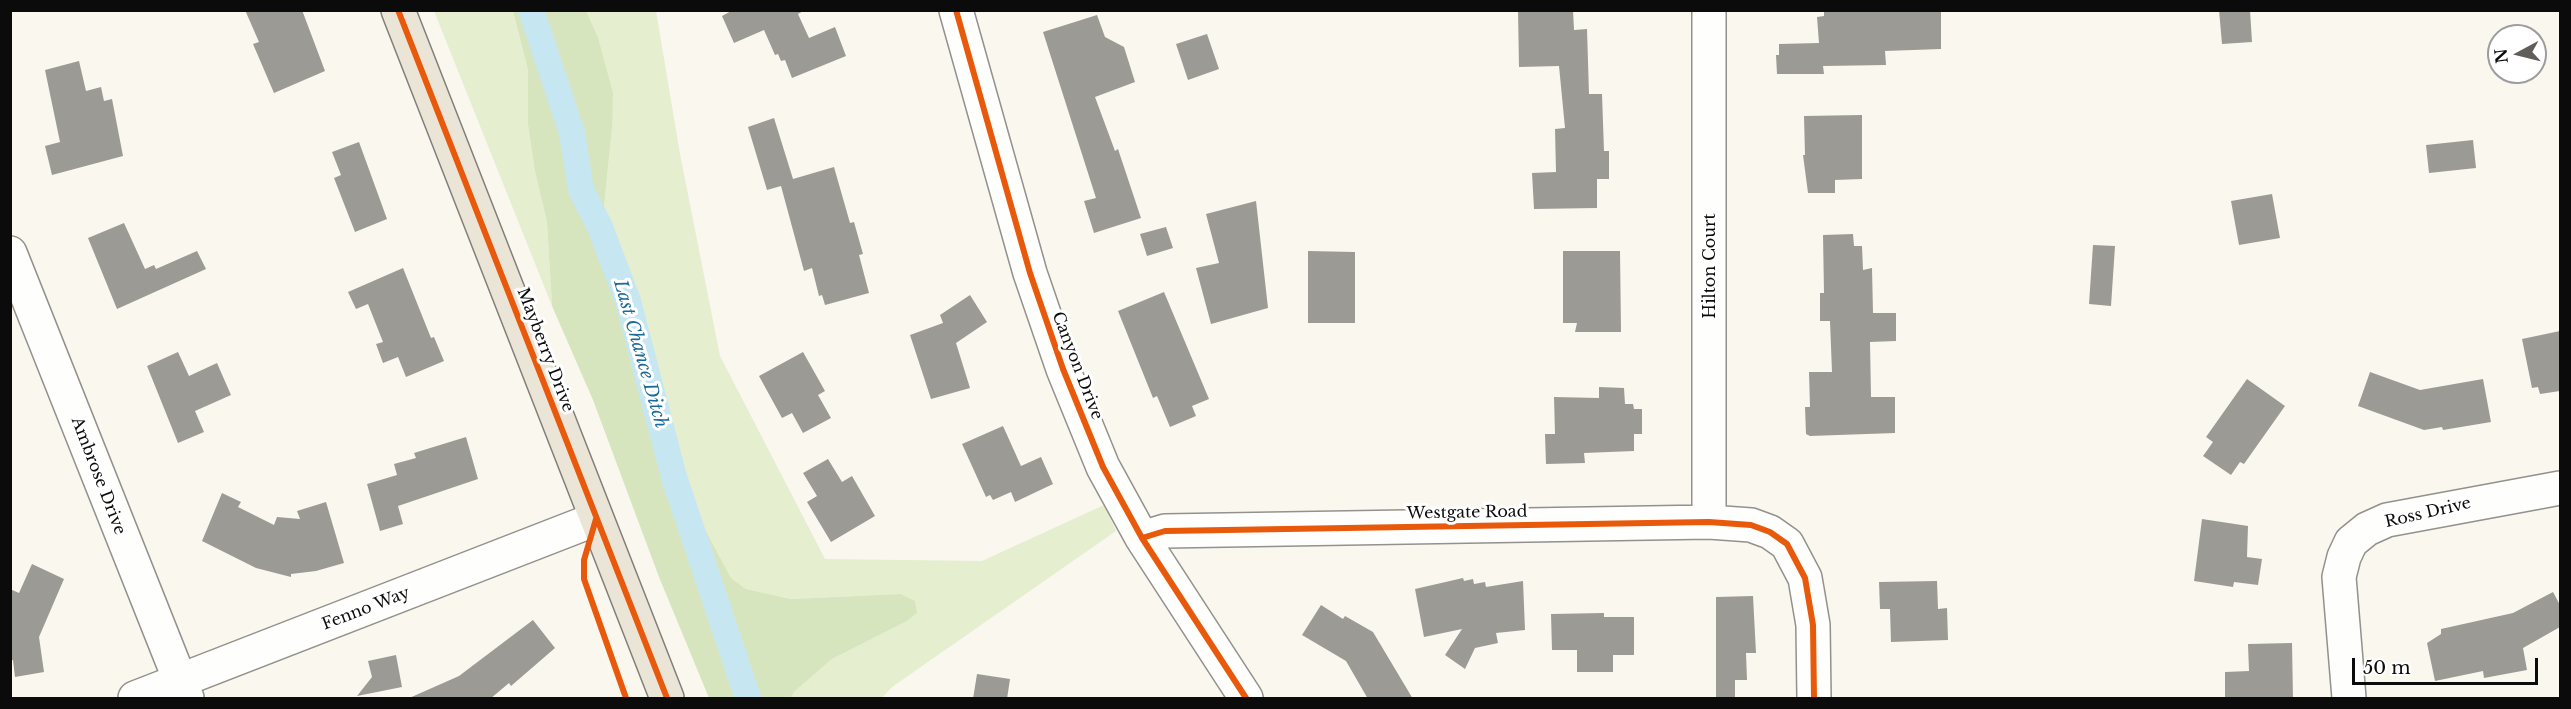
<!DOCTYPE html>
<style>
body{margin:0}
#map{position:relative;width:2571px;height:709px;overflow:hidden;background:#faf7ee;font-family:"Libre Baskerville",serif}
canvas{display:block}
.frame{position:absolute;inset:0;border:12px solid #0b0b0b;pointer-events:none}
.north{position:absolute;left:2487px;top:24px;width:60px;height:60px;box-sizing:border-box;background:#fff;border:2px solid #9d9d9d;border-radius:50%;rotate:263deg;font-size:16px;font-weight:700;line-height:24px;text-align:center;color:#0b0b0b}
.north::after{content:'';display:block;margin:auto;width:21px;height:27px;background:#5f5e5a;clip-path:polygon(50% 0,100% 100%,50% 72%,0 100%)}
.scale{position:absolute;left:2352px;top:658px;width:186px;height:27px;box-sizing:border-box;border:3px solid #0b0b0b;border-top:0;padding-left:8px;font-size:18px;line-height:21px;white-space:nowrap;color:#0b0b0b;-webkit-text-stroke:4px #fff;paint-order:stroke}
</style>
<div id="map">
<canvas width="2571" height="709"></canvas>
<div class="frame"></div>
<div class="north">N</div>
<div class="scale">50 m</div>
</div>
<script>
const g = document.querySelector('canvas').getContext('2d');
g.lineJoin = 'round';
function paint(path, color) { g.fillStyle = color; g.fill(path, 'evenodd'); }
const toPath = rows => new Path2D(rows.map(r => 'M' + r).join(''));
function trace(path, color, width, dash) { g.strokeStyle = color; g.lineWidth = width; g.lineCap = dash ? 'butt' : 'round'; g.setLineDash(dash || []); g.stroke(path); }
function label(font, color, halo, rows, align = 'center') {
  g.font = font + ' "Libre Baskerville",serif'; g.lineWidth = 6; g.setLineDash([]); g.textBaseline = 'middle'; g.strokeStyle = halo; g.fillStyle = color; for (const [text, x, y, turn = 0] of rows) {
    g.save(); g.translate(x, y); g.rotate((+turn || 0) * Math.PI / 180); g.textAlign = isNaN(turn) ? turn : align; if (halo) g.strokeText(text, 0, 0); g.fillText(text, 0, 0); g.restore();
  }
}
const green = toPath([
 [434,11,513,11,528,70,528,125,535,172,547,222,552,306],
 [586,11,656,11,680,154,720,356,825,559,982,561,1104,505,1116,531,892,687,882,698,791,698,794,692,832,659,905,622,900,594,791,599,746,589,731,578,691,503,659,407,636,308,622,264,606,233,603,217,612,128]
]);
const forest = toPath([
 [513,11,586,11,598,38,613,93,612,128,603,217,606,233,622,264,636,308,659,407,691,503,731,578,746,589,791,599,900,594,915,601,917,613,905,622,832,659,794,692,791,698,709,698,659,577,593,400,552,306,547,222,535,172,528,125,528,70]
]);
const canal = toPath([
 [531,10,572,133,581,190,600,227,628,301,674,477,748,698]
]);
const building = toPath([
 [245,10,302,10,325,71,274,93,253,44,259,42],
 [733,10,805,10,798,14,809,38,835,27,846,56,792,78,785,60,781,61,778,54,775,55,764,30,734,43,722,16],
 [1518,10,1573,10,1574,30,1587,29,1589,94,1602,94,1604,151,1609,151,1609,179,1597,179,1597,208,1534,209,1532,173,1556,172,1555,129,1565,128,1559,66,1519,67],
 [1824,10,1941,10,1941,49,1885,51,1886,65,1823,66,1824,74,1777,74,1776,55,1779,55,1779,44,1819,43,1817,17,1824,16],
 [2219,10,2250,10,2252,42,2222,44],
 [1097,15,1105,37,1124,47,1135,82,1095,97,1115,151,1118,149,1141,218,1094,233,1084,201,1096,198,1043,32],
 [1207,34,1219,69,1188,80,1176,44],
 [79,61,86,91,101,87,104,101,112,99,123,156,52,175,45,146,60,142,45,70],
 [1862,115,1862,179,1835,180,1835,193,1808,193,1803,155,1805,155,1804,116],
 [774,118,793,179,834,167,850,223,854,222,863,254,859,255,869,293,825,305,822,295,819,296,812,268,804,271,781,186,767,190,748,127],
 [2473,140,2476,168,2429,173,2426,145],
 [359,142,387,219,355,232,334,178,341,175,332,152],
 [2272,194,2280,238,2239,245,2231,201],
 [1256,201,1268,308,1211,324,1196,268,1219,263,1206,214],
 [124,223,145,269,154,265,156,269,197,251,206,269,117,309,88,238],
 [1166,227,1173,248,1147,256,1140,234],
 [1853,234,1854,246,1862,246,1863,270,1872,268,1873,313,1896,313,1896,341,1870,342,1871,397,1895,397,1895,433,1810,436,1806,434,1805,407,1810,407,1809,372,1832,372,1830,321,1820,321,1820,293,1824,293,1823,235],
 [2093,245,2115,246,2111,306,2089,304],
 [1308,251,1355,252,1355,323,1308,323],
 [1563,251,1620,251,1621,332,1575,332,1577,323,1563,323],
 [403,268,431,338,434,337,444,361,406,377,398,357,383,363,376,344,383,342,368,304,356,309,348,292],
 [1164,292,1209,399,1192,406,1196,416,1170,427,1157,396,1153,398,1118,311],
 [970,295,987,322,956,343,970,388,931,399,910,335,943,323,940,315],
 [2560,331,2560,391,2540,394,2538,387,2532,388,2522,339],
 [178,352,189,376,217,363,231,395,195,411,204,432,178,443,147,366],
 [803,352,825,391,818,395,831,418,803,433,792,413,782,418,759,376],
 [2370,372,2420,390,2483,379,2491,422,2443,430,2442,427,2424,430,2358,406],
 [2247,379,2285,406,2244,464,2240,462,2231,475,2203,456,2213,442,2206,437],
 [1599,387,1624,388,1625,404,1633,404,1634,409,1642,409,1642,434,1634,434,1634,451,1584,453,1585,463,1546,464,1545,434,1555,434,1554,397,1599,398],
 [1003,426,1021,466,1041,457,1053,484,1015,502,1011,492,993,500,990,495,986,497,962,444],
 [466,437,478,479,398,506,403,524,380,531,367,484,397,475,394,464,416,458,414,453],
 [828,459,842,482,852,476,875,516,831,542,807,502,817,496,803,473],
 [222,493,241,502,238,507,274,525,277,517,300,519,297,511,326,502,344,563,316,571,291,574,291,577,256,568,202,541],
 [2202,519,2248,526,2247,557,2262,559,2258,585,2234,582,2233,587,2194,581],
 [32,564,64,579,39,637,44,672,15,677,13,660,10,661,10,589,19,593],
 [1463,578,1464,581,1473,579,1474,584,1485,582,1486,587,1523,581,1525,630,1496,633,1498,643,1475,648,1465,669,1445,655,1462,629,1424,637,1415,589],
 [1937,581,1938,609,1947,608,1948,640,1891,642,1890,609,1880,609,1879,582],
 [2553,592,2560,605,2560,627,2523,648,2527,670,2484,678,2483,671,2435,681,2427,643,2441,634,2441,629,2513,613],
 [1753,596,1756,653,1746,653,1747,680,1735,680,1735,699,1716,699,1716,597],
 [1321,605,1343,619,1345,616,1373,632,1413,699,1368,699,1346,661,1302,635],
 [1604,613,1604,617,1634,617,1634,655,1613,655,1613,672,1577,672,1577,650,1552,650,1551,614],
 [533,620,555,648,511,686,509,683,490,699,407,699,459,676],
 [2292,643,2293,699,2225,699,2225,672,2249,671,2248,644],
 [396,655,402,687,357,696,372,677,368,661],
 [977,674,1010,679,1007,699,973,699]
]);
const minor = toPath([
 [956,10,1030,273,1063,369,1103,467,1142,538,1246,698],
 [1709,10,1709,522],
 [10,253,187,698],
 [1142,538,1165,531,1709,522,1751,525,1770,532,1787,544,1805,578,1813,625,1814,698],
 [135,698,596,519],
 [2349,698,2339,577,2344,557,2351,542,2367,529,2387,520,2560,488]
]);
const major = toPath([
 [398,10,667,698]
]);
const cycleway = toPath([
 [398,10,667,698],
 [956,10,1030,273,1063,369,1103,467,1142,538,1246,698],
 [596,519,584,560,584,579,626,698],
 [1142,538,1165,531,1709,522,1751,525,1770,532,1787,544,1805,578,1813,625,1814,698]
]);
const streetNames = [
 ["Hilton Court",1710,266,-90],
 ["Mayberry Drive",545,350,69],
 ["Canyon Drive",1077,366,69],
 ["Ambrose Drive",98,476,69],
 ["Westgate Road",1467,513,-1],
 ["Ross Drive",2428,513,-13],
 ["Fenno Way",366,609,-21]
];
const waterNames = [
 ["Last Chance Ditch",640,354,74]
];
paint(green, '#e5eecf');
paint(forest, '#d6e5bd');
trace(canal, '#c6e7f2', 26);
paint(building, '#9c9a95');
trace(minor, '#93918d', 36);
trace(major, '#807f7a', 36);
trace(minor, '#fefefc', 33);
trace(major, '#ebe5d8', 33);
trace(cycleway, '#e8590c', 6);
label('16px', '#0b0b0b', '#fff', streetNames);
label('italic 18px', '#186b98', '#fff', waterNames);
</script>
